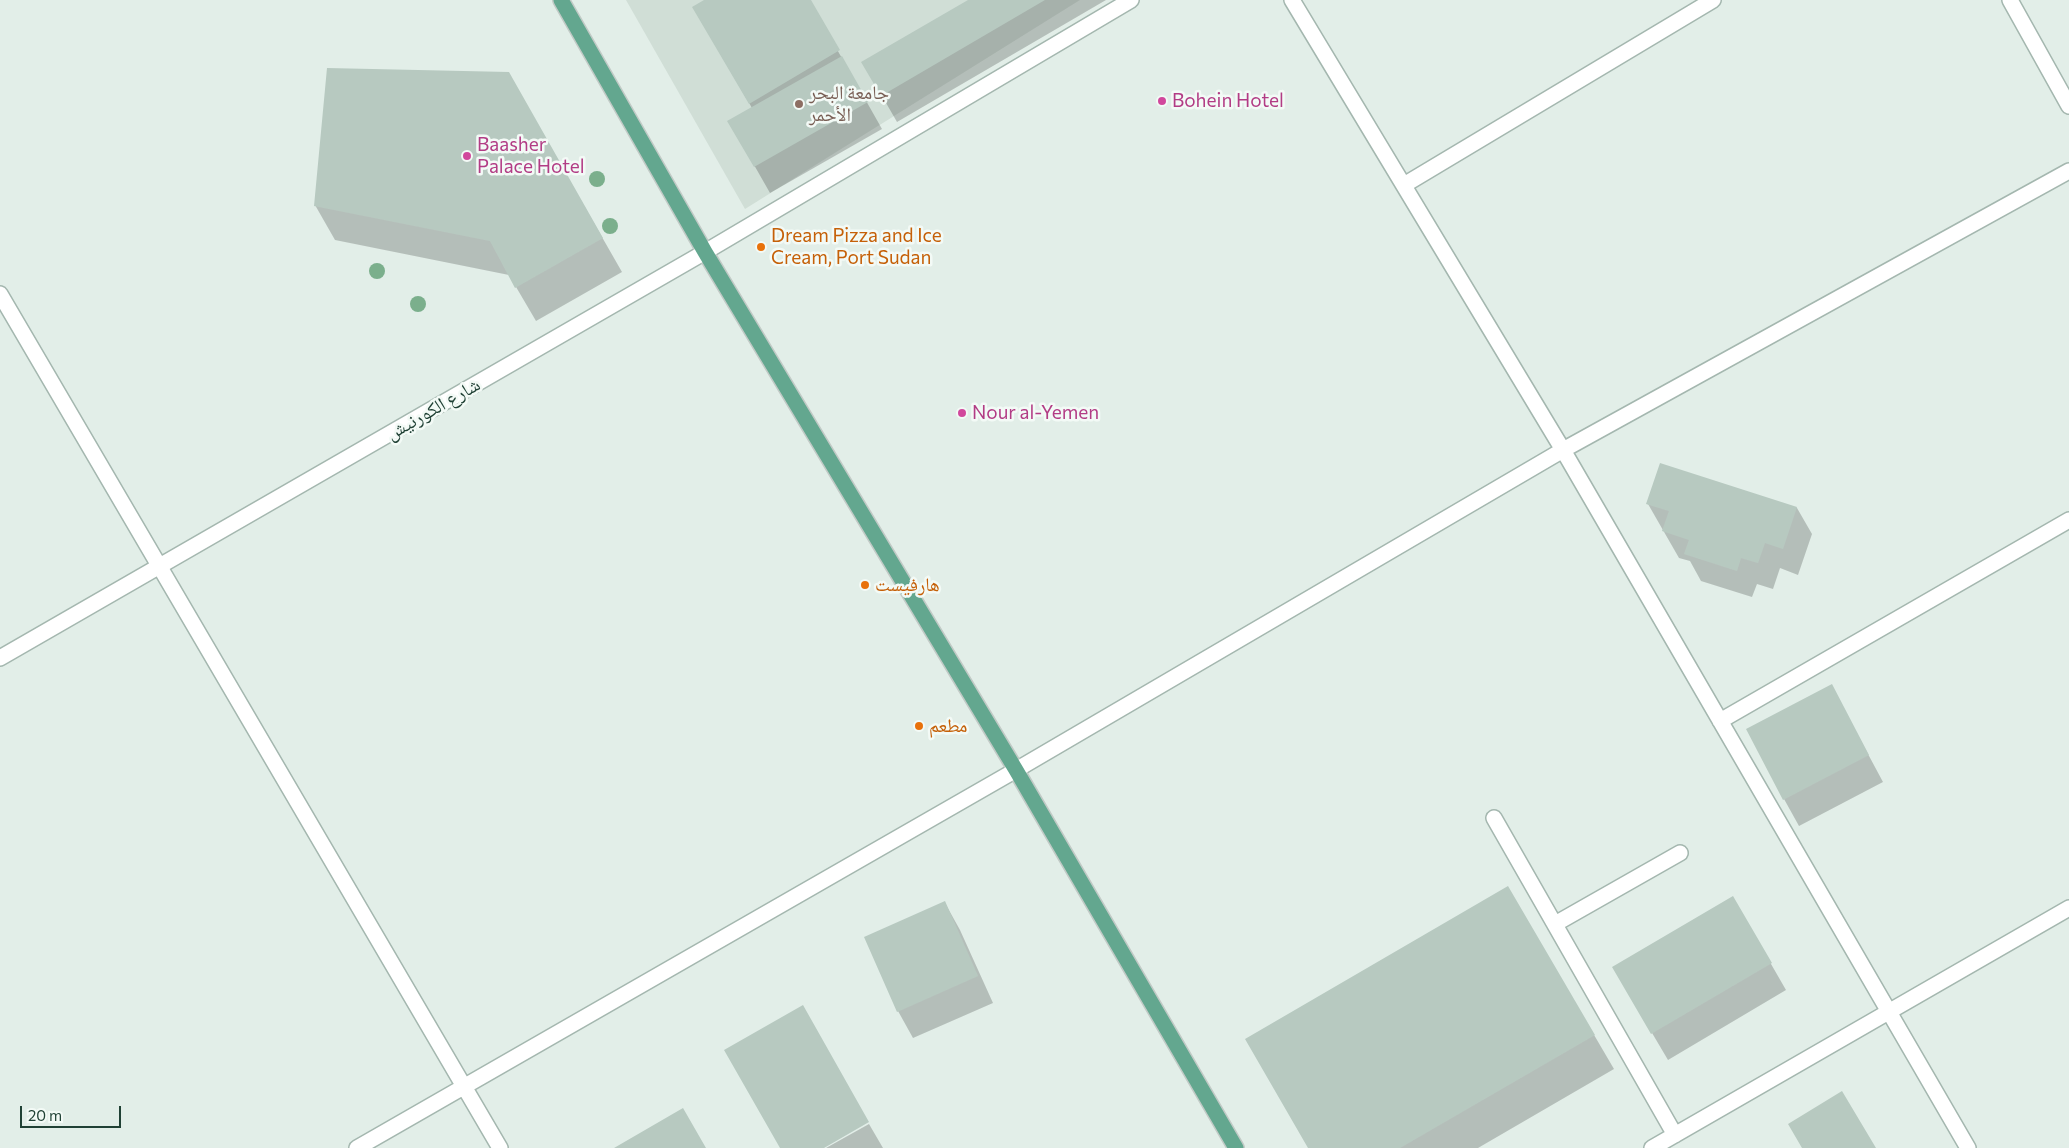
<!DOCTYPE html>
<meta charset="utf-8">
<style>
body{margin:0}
#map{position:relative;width:2069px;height:1148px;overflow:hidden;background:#e2eee8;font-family:Commissioner,sans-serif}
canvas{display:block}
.scale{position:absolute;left:20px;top:1106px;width:101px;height:22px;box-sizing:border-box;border:2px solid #204135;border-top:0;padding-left:6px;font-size:15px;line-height:18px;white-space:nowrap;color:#204135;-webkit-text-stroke:4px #f3faf6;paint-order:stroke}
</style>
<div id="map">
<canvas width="2069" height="1148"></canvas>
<div class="scale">20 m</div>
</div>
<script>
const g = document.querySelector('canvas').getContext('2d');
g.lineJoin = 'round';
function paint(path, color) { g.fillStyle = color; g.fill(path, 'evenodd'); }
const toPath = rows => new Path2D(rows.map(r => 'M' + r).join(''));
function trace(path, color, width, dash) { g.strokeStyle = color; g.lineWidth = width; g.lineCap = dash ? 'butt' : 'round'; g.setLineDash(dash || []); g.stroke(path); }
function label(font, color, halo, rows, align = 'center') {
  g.font = font + ' Commissioner,"Noto Naskh Arabic",sans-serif'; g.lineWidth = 5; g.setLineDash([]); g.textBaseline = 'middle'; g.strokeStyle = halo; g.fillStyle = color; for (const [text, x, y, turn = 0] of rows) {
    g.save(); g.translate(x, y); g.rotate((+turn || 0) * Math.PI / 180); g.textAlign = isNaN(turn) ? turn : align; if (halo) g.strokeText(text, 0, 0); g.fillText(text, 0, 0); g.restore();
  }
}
const built = toPath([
 [626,0,1080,0,745,209]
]);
const shadow = toPath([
 [707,0,809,0,882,129,770,193,729,121,752,108,709,34],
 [971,0,1106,0,897,122,863,63],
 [508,73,622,272,536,321,509,275,335,240,315,205],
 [1648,504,1797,508,1812,534,1798,575,1780,568,1773,589,1757,584,1752,597,1701,581,1690,561,1679,558],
 [1831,685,1883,782,1799,826,1784,799],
 [1508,888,1614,1069,1478,1148,1310,1148],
 [1733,898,1786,990,1668,1060,1629,994],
 [945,903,960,930,993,1003,913,1038,898,1011],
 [869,1124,883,1148,826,1148]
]);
const building = toPath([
 [704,0,811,0,840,50,749,104,692,7],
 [968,0,1045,0,881,96,861,62],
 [842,56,868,102,754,167,727,121],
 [327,68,509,72,603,238,515,288,490,241,314,206],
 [1660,463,1797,507,1783,549,1765,543,1758,563,1741,558,1737,571,1684,554,1689,540,1662,531,1669,511,1646,504],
 [1832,684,1869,755,1783,800,1746,729],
 [1508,886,1595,1035,1400,1148,1308,1148,1245,1039],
 [1733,896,1772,963,1651,1034,1612,967],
 [945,901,978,976,897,1012,864,937],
 [803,1005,869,1122,824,1148,780,1148,724,1050],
 [1842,1091,1876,1148,1802,1148,1788,1124],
 [683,1108,706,1148,614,1148]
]);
const minor = toPath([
 [1292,0,1563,450,1968,1148],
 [2010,0,2069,106],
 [1404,185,1713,0],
 [0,294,500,1148],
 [0,658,705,252,1131,0],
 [1720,721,2069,520],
 [1494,818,1675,1135],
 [1555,924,1680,853],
 [357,1148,1016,770,1563,450,2069,171],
 [1652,1148,2069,908]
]);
const major = toPath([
 [561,0,705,252,1016,770,1236,1148]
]);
const trees = [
 [597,179],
 [610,226],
 [377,271],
 [418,304]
];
const markers = [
 [1162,101,5,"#d1479c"],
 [799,104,5,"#8d6e63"],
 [467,156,5,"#d1479c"],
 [761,247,5,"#e8710a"],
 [962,413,5,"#d1479c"],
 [865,585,5,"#e8710a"],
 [919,726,5,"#e8710a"]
];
const educationNames = [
 ["جامعة البحر",809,93],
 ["الأحمر",809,115]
];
const hotelNames = [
 ["Bohein Hotel",1172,101],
 ["Baasher",477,145],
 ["Palace Hotel",477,167],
 ["Nour al-Yemen",972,413]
];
const foodNames = [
 ["Dream Pizza and Ice",771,236],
 ["Cream, Port Sudan",771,258],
 ["هارفيست",875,585],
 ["مطعم",929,726]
];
const streetNames = [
 ["شارع الكورنيش",433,409,-30]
];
paint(built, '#d0ded6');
paint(shadow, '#0003');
paint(building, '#b7c9c0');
trace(minor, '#a4b7af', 18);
trace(major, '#c1cac6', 18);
trace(minor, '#fff', 15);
trace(major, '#63a78f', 15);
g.fillStyle = '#7baf8c';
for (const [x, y] of trees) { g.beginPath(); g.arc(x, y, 8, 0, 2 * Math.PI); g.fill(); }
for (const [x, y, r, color] of markers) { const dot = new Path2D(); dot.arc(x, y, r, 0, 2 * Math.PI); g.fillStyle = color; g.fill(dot); trace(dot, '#f3faf6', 2); }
label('19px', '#785e54', '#f3faf6', educationNames, 'left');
label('19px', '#b23c85', '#f3faf6', hotelNames, 'left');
label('19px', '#c56008', '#f3faf6', foodNames, 'left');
label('19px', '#204135', '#f3faf6', streetNames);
</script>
